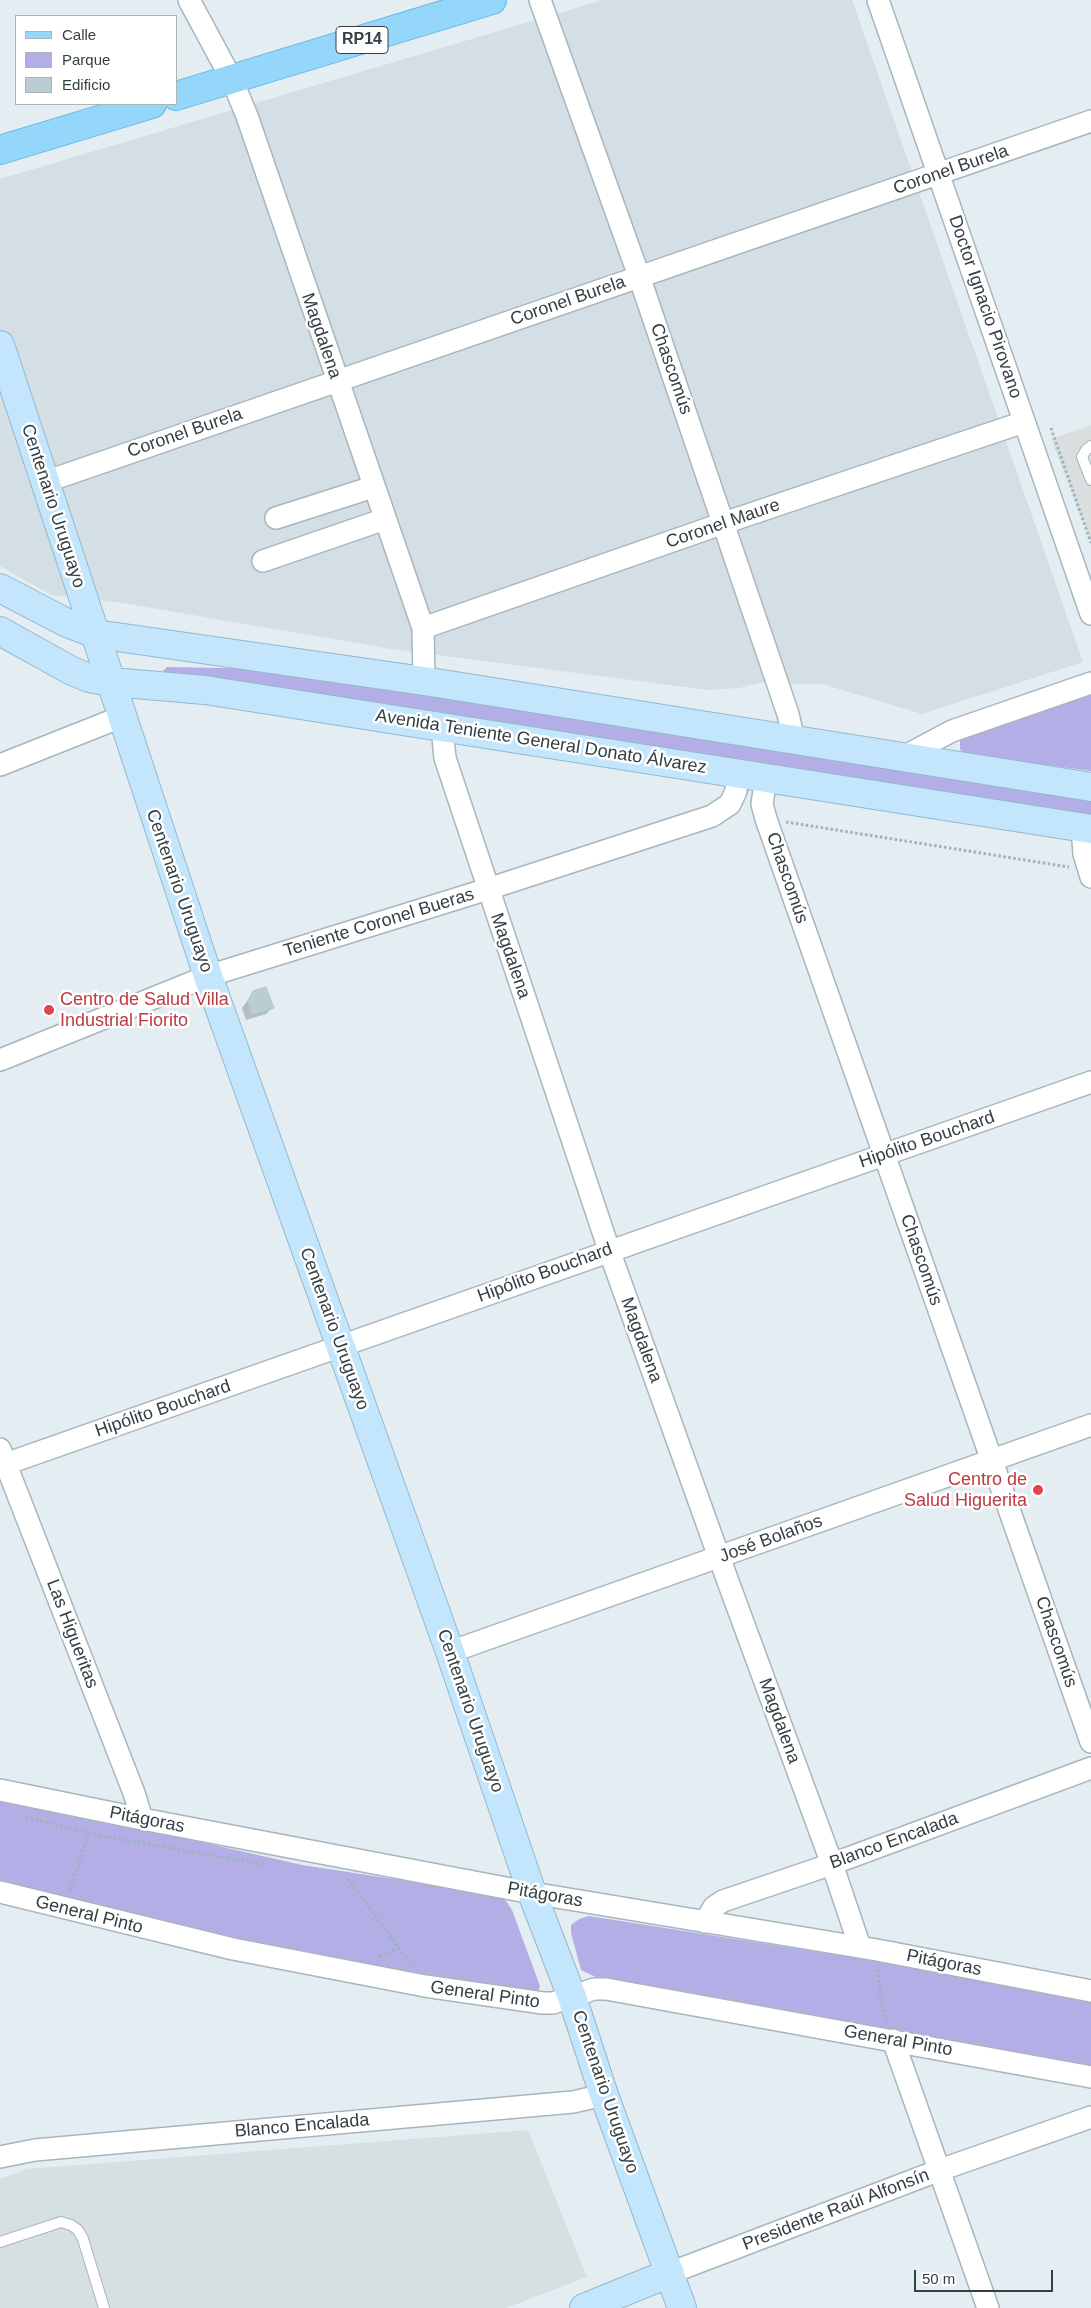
<!DOCTYPE html>
<meta charset="utf-8">
<style>
body{margin:0}
#map{position:relative;width:1091px;height:2308px;overflow:hidden;background:#e4edf2;font-family:Helvetica,sans-serif}
canvas{display:block}
.legend{position:absolute;left:15px;top:15px;width:162px;height:90px;box-sizing:border-box;background:#fff;border:1px solid #aeb3b4;margin:0;padding:6px 9px;list-style:none;font-size:15px;color:#344044}
.legend li{display:flex;align-items:center;gap:10px;height:25px}
.legend b{width:25px;border:1px solid #aeb3b4}
.scale{position:absolute;left:914px;top:2270px;width:139px;height:22px;box-sizing:border-box;border:2px solid #344044;border-top:0;padding-left:6px;font-size:15px;line-height:18px;white-space:nowrap;color:#344044;-webkit-text-stroke:4px #fff;paint-order:stroke}
</style>
<div id="map">
<canvas width="1091" height="2308"></canvas>
<ul class="legend">
<li><b style="height:6px;background:#94d7fb"></b>Calle</li>
<li><b style="height:14px;background:#b3aee5"></b>Parque</li>
<li><b style="height:14px;background:#bacdd3"></b>Edificio</li>
</ul>
<div class="scale">50 m</div>
</div>
<script>
const g = document.querySelector('canvas').getContext('2d');
g.lineJoin = 'round';
function paint(path, color) { g.fillStyle = color; g.fill(path, 'evenodd'); }
const toPath = rows => new Path2D(rows.map(r => 'M' + r).join(''));
function trace(path, color, width, dash) { g.strokeStyle = color; g.lineWidth = width; g.lineCap = dash ? 'butt' : 'round'; g.setLineDash(dash || []); g.stroke(path); }
function label(font, color, halo, rows, align = 'center') {
  g.font = font + ' Helvetica,sans-serif'; g.lineWidth = 5; g.setLineDash([]); g.textBaseline = 'middle'; g.strokeStyle = halo; g.fillStyle = color; for (const [text, x, y, turn = 0] of rows) {
    g.save(); g.translate(x, y); g.rotate((+turn || 0) * Math.PI / 180); g.textAlign = isNaN(turn) ? turn : align; if (halo) g.strokeText(text, 0, 0); g.fillText(text, 0, 0); g.restore();
  }
}
const residential = toPath([
 [603,0,852,0,1083,662,922,714,822,684,760,683,739,688,708,690,391,649,123,603,51,595,0,566,0,179]
]);
const industrial = toPath([
 [528,2130,587,2277,506,2308,0,2308,0,2179,27,2169]
]);
const green = toPath([
 [167,667,275,669,1091,799,1091,819,166,673,163,671],
 [1091,693,1091,771,965,754,960,749,960,739],
 [0,1801,170,1835,302,1865,499,1895,506,1901,512,1910,540,1986,538,1992,531,1993,310,1957,0,1883],
 [589,1916,888,1963,1091,2002,1091,2067,598,1978,581,1970,571,1933,571,1925,579,1919]
]);
const parking = toPath([
 [1091,425,1091,542,1051,439]
]);
const shadow = toPath([
 [253,993,272,1008,266,1014,246,1020,242,1008]
]);
const building = toPath([
 [266,987,274,1008,252,1015,248,1001,253,991,266,987]
]);
const path = toPath([
 [1051,428,1091,543],
 [786,822,1069,867],
 [26,1817,107,1837,268,1865],
 [348,1879,411,1964],
 [70,1890,89,1833],
 [379,1957,399,1947],
 [878,1970,880,1996,887,2021]
]);
const service = toPath([
 [1091,446,1086,450,1082,457,1091,480],
 [0,2242,61,2222,71,2225,78,2230,83,2239,104,2308]
]);
const minor = toPath([
 [189,0,232,80,247,116,423,628,424,681],
 [540,0,639,276,788,714,794,740],
 [878,0,1091,614],
 [45,482,1091,121],
 [276,518,373,487],
 [263,561,385,519],
 [423,628,724,523,1024,422],
 [442,727,445,758,609,1250,719,1557,832,1864,860,1947],
 [905,756,952,731,1091,683],
 [0,765,121,717],
 [766,777,762,804,766,819,1091,1742],
 [1082,828,1084,854,1091,877],
 [0,1060,208,976,488,889,712,816,730,804,736,791,737,773],
 [0,1449,134,1793,142,1819],
 [0,1466,1091,1082],
 [450,1652,1091,1425],
 [0,1790,142,1819,532,1893,877,1950,1091,1991],
 [0,1892,233,1949,425,1986,543,2003,553,2003,594,1989,606,1989,1091,2077],
 [705,1922,714,1907,723,1901,832,1864,1091,1768],
 [893,2040,988,2308],
 [0,2157,35,2150,573,2102,604,2095],
 [670,2273,940,2170,1091,2117]
]);
const secondary = toPath([
 [0,345,208,976,450,1652,532,1893,572,1997,604,2095,682,2308],
 [0,588,67,623,96,634,424,681,1091,787],
 [0,631,72,671,89,678,111,682,205,690,1091,829],
 [584,2308,670,2273]
]);
const primary = toPath([
 [176,96,492,0],
 [0,150,152,104]
]);
const markers = [
 [49,1010,6,"#e0444e"],
 [1038,1490,6,"#e0444e"]
];
const shields = [
 [362,40,52]
];
const shieldNames = [
 ["RP14",362,40]
];
const streetNames = [
 ["Coronel Burela",951,170,-19],
 ["Coronel Burela",568,301,-19],
 ["Doctor Ignacio Pirovano",985,307,71],
 ["Magdalena",321,336,71],
 ["Chascomús",671,369,71],
 ["Coronel Burela",185,433,-19],
 ["Centenario Uruguayo",53,506,72],
 ["Coronel Maure",723,524,-19],
 ["Avenida Teniente General Donato Álvarez",541,742,9],
 ["Chascomús",787,878,71],
 ["Centenario Uruguayo",179,891,71],
 ["Teniente Coronel Bueras",379,923,-17],
 ["Magdalena",510,956,71],
 ["Hipólito Bouchard",927,1140,-19],
 ["Chascomús",921,1260,71],
 ["Hipólito Bouchard",545,1273,-20],
 ["Centenario Uruguayo",334,1329,70],
 ["Magdalena",641,1340,70],
 ["Hipólito Bouchard",163,1409,-19],
 ["José Bolaños",771,1539,-20],
 ["Las Higueritas",72,1634,69],
 ["Chascomús",1056,1642,71],
 ["Centenario Uruguayo",470,1711,71],
 ["Magdalena",779,1721,70],
 ["Pitágoras",147,1820,11],
 ["Blanco Encalada",894,1841,-20],
 ["Pitágoras",545,1895,10],
 ["General Pinto",89,1915,14],
 ["Pitágoras",944,1963,11],
 ["General Pinto",485,1995,8],
 ["General Pinto",898,2041,10],
 ["Centenario Uruguayo",605,2092,71],
 ["Blanco Encalada",302,2126,-5],
 ["Presidente Raúl Alfonsín",836,2210,-21]
];
const healthNames = [
 ["Centro de Salud Villa",60,1000],
 ["Industrial Fiorito",60,1021],
 ["Centro de",1027,1480,"right"],
 ["Salud Higuerita",1027,1501,"right"]
];
paint(residential, '#d3dfe5');
paint(industrial, '#d6dfe1');
paint(green, '#b3aee5');
paint(parking, '#dadedf');
paint(shadow, '#0003');
paint(building, '#bacdd3');
trace(building, '#aec6cd', 1);
trace(service, '#a7b6bd', 12);
trace(minor, '#a7b6bd', 24);
trace(secondary, '#93b8ce', 30);
trace(primary, '#65b6df', 30);
trace(path, '#99b4be', 3, [2.5, 2.5]);
trace(service, '#fff', 10);
trace(minor, '#fff', 21);
trace(secondary, '#c3e6fd', 28);
trace(primary, '#94d7fb', 28);
for (const [x, y, r, color] of markers) { const dot = new Path2D(); dot.arc(x, y, r, 0, 2 * Math.PI); g.fillStyle = color; g.fill(dot); trace(dot, '#fff', 2); }
for (const [x, y, w] of shields) { const box = new Path2D(); box.roundRect(x - w / 2, y - 13.5, w, 27, 4); g.fillStyle = '#fff'; g.fill(box); trace(box, '#344044', 1); }
label('bold 16px', '#344044', null, shieldNames);
label('18px', '#344044', '#fff', streetNames);
label('18px', '#be3a42', '#fff', healthNames, 'left');
</script>
